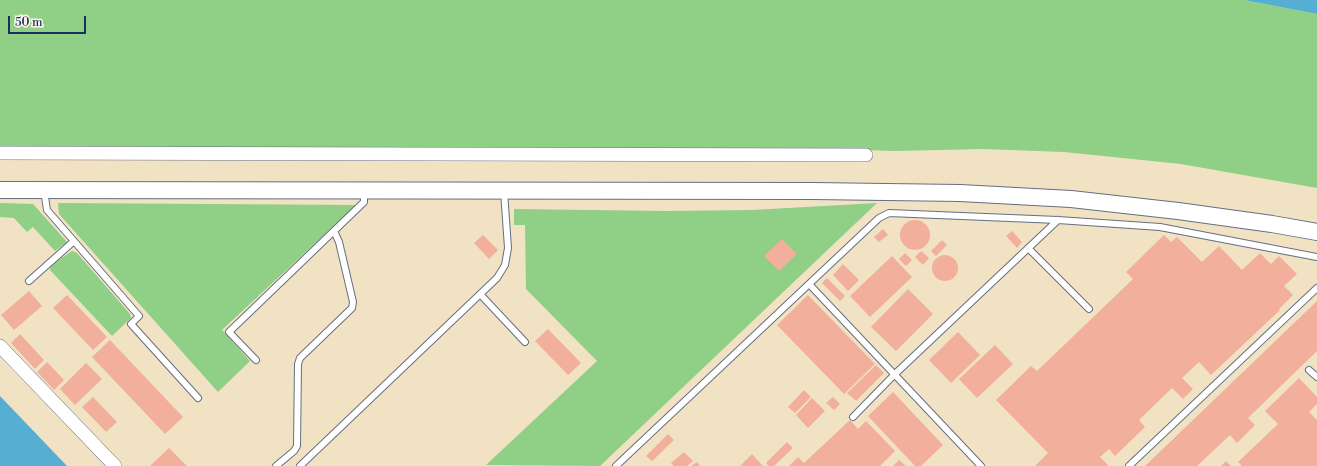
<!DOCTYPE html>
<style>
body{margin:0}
#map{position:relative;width:1317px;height:466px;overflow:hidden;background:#f1e2c3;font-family:"Libre Bodoni",serif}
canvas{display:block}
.scale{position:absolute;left:8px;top:16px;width:78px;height:18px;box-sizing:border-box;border:2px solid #1b2f5e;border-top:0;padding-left:5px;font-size:12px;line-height:14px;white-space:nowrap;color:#1b2f5e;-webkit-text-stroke:3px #fcf5e5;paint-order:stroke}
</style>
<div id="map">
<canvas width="1317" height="466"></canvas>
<div class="scale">50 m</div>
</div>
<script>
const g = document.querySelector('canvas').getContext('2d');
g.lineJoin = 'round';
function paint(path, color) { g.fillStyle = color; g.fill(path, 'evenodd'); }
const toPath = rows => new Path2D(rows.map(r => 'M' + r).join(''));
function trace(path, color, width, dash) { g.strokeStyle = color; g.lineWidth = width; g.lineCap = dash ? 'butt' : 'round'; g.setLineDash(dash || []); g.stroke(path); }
const green = toPath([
 [0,0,1244,0,1317,14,1317,188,1181,164,1064,152,983,149,895,151,862,150,0,148],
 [0,203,33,204,67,242,55,251,33,227,27,232,14,218,0,217],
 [58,203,356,205,222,330,250,361,218,392,59,214],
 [877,203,600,466,486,465,597,361,526,289,525,225,514,225,514,209,667,211,752,210],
 [72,251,77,253,130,314,131,318,112,336,50,270,51,265]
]);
const water = toPath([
 [1244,0,1317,0,1317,14],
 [0,396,67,466,0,466]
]);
const building = toPath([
 '900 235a15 15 0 1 1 30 0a15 15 0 1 1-30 0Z',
 [883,229,888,235,879,242,874,237],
 [1012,231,1022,242,1017,248,1006,236],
 [483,235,498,250,489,259,474,243],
 [1164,235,1171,242,1177,237,1202,262,1219,246,1242,270,1260,253,1271,264,1279,256,1297,274,1284,286,1293,295,1279,309,1280,310,1211,375,1199,362,1182,378,1193,389,1183,399,1172,388,1139,420,1145,427,1115,456,1109,449,1100,457,1108,465,1107,466,1035,466,1048,453,996,400,1031,366,1037,371,1133,279,1126,272],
 [782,239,797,254,779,271,764,256],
 [942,240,947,245,936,256,931,251],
 [921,251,929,258,923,265,915,257],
 [905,253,912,260,906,266,899,259],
 '932 268a13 13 0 1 1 26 0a13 13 0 1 1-26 0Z',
 [892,256,912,277,870,317,850,296],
 [843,264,859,280,848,291,833,275],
 [827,278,845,296,840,301,822,283],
 [908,289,933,314,896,351,871,327],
 [29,291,42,306,14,330,1,315],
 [67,295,107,337,93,350,53,308],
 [808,295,875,364,844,394,777,325],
 [1317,301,1317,351,1248,418,1255,425,1237,443,1230,435,1197,466,1145,466],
 [548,329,581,363,568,375,535,341],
 [958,332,980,355,951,383,929,360],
 [20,334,44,360,35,369,11,343],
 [110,340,183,417,165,434,92,357],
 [995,345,1013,364,977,398,959,379],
 [47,362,64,380,54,390,37,372],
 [86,363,102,379,75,405,60,389],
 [876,365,884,373,856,401,847,393],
 [1299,378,1317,397,1317,404,1309,412,1317,420,1317,466,1242,466,1238,462,1278,424,1265,411],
 [804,390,811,397,795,413,788,407],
 [893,392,943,445,921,466,915,466,868,416],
 [93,397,117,422,106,432,82,407],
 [833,397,840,404,834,410,826,403],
 [812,398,825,411,808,428,796,415],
 [850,420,858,429,866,421,895,451,880,466,789,466,798,457,804,463],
 [668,434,674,440,652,461,646,456],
 [787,442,793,448,774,466,769,466,766,463],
 [169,448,187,466,150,466],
 [684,452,693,461,687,466,674,466,671,463],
 [752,454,763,466,740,466],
 [899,460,906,466,893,466],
 [1226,461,1231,466,1221,466],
 [697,462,700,466,691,466]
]);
const service = toPath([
 [44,190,47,210,139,316,131,324,198,398],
 [1028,248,1089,309],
 [29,281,74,241],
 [809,284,879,218,889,213,1058,220,1160,227,1317,257],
 [480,294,525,342],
 [256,360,229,332,364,202,364,191],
 [1309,370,1317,377],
 [853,417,895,374,1058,220],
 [276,466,294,451,297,446,298,364,300,358,352,308,353,302,339,242,334,231],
 [300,466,497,278,505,265,508,248,504,191],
 [616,466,809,284,981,466],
 [1129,466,1317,288]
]);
const minor = toPath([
 [0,153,866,155],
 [0,346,115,466]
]);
const tertiary = toPath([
 [0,190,813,191,960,193,1071,199,1178,211,1272,224,1317,232]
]);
paint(green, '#8fcf86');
paint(water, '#56aed3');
paint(building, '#f1af9c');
trace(service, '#666e81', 8);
trace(minor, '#666e81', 14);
trace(tertiary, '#666e81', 18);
trace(service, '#fff', 6);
trace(minor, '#fff', 13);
trace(tertiary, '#fff', 16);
</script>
